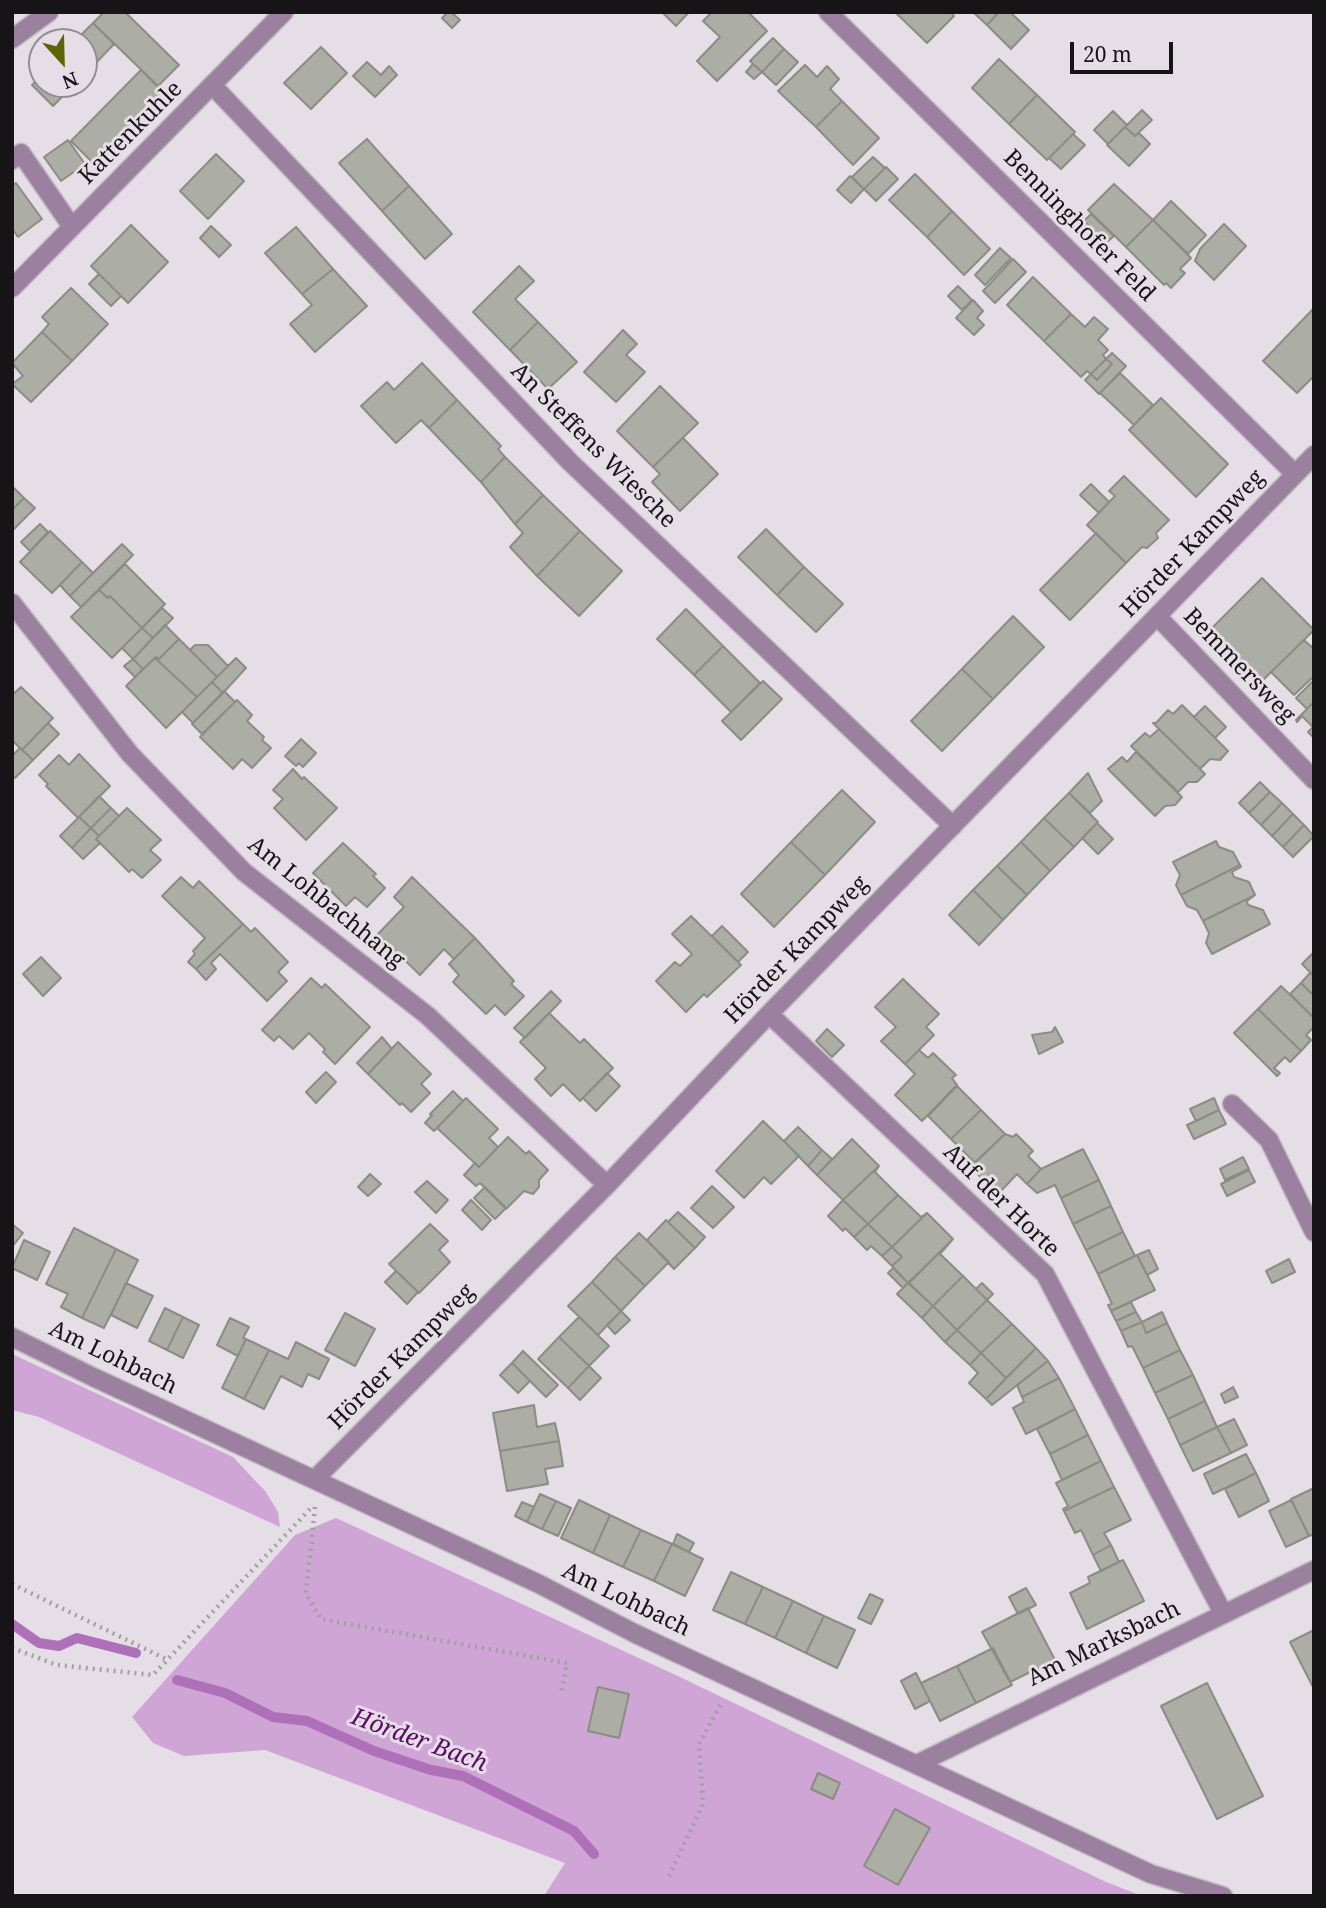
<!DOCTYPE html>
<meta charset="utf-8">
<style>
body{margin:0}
#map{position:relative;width:1326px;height:1908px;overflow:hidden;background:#e5dee6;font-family:"Noto Serif",serif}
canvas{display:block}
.frame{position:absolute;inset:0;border:14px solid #161416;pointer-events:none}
.north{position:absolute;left:28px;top:28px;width:70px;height:70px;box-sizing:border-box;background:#e5dee6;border:2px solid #928d93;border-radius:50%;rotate:158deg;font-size:19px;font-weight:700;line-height:28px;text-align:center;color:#161416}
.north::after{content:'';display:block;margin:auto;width:24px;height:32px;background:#5c6403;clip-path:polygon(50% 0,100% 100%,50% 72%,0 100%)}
.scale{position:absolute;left:1070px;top:42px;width:103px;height:32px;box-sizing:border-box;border:4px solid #161416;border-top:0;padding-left:9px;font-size:21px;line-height:24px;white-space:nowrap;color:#161416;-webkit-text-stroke:5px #e5dee6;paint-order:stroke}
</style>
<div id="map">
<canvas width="1326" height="1908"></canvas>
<div class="frame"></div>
<div class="north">N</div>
<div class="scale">20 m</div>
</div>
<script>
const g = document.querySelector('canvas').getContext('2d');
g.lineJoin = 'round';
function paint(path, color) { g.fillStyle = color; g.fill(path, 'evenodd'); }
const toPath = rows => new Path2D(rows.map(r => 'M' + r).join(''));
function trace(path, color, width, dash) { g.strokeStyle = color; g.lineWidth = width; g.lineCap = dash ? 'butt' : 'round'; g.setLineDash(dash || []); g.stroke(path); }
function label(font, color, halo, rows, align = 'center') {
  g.font = font + ' "Noto Serif",serif'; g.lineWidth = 6; g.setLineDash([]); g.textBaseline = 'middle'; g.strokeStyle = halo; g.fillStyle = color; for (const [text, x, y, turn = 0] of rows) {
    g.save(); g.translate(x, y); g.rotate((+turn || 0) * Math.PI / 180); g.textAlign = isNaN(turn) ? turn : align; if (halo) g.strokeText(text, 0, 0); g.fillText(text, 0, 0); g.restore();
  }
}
const green = toPath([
 [12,1354,233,1457,266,1492,278,1512,280,1527,39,1417,12,1410],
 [336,1518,682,1678,1106,1882,1142,1896,544,1896,565,1863,265,1750,184,1756,153,1743,132,1717,295,1535]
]);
const stream = toPath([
 [12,1624,39,1643,59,1646,77,1638,136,1653],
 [177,1680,225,1693,273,1717,307,1721,374,1751,431,1770,463,1776,574,1831,594,1854]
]);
const building = toPath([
 [104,12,125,12,179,65,158,86,93,23,104,12],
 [448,12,451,12,460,20,452,28,442,18,448,12],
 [662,12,689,12,676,26,662,12],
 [712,12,748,12,767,31,717,81,697,61,720,37,703,21,712,12],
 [895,12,951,12,954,16,927,43,895,12],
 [973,12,999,12,987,25,973,12],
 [999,12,1010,12,1029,30,1011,49,987,25,999,12],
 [93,23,114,44,94,65,84,55,84,42,74,42,93,23],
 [773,38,784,49,762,72,750,61,773,38],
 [321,47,347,73,311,109,284,83,321,47],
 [784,49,798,62,776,85,762,72,784,49],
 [999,59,1037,95,1009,124,972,88,999,59],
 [367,62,381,75,389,66,397,75,375,97,353,76,367,62],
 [753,64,762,72,754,79,746,72,753,64],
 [805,65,817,77,827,66,839,79,830,89,842,101,816,127,778,91,805,65],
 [141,70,162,91,92,162,71,141,141,70],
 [42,75,42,84,75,84,53,106,32,85,42,75],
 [1037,95,1075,132,1047,160,1009,124,1037,95],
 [842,101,879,138,853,165,816,127,842,101],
 [1142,110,1152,120,1135,136,1125,127,1142,110],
 [1113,111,1127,125,1108,144,1094,130,1113,111],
 [1125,127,1135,136,1139,133,1150,144,1129,166,1107,145,1125,127],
 [1073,134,1085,145,1061,169,1049,158,1073,134],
 [367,139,409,186,382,211,339,163,367,139],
 [68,140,85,164,61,181,44,157,68,140],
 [216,154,244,181,208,219,180,191,216,154],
 [873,157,885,168,864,189,852,177,873,157],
 [886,167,898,179,876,201,864,189,886,167],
 [915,174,952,211,927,237,889,200,915,174],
 [850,176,864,189,851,203,837,190,850,176],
 [16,183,42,219,18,237,12,228,12,186,16,183],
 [1114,184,1153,220,1126,247,1088,210,1114,184],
 [409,186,452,234,425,259,382,211,409,186],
 [1171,201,1206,235,1188,254,1153,220,1171,201],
 [952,211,990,249,964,275,927,237,952,211],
 [1091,214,1114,236,1106,243,1084,221,1091,214],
 [1153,220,1191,258,1180,269,1185,273,1171,288,1166,283,1164,285,1126,247,1153,220],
 [1224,224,1246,246,1214,280,1195,261,1200,249,1224,224],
 [131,225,168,262,128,303,91,266,131,225],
 [211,226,231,245,219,257,200,238,211,226],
 [296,227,333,269,302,294,265,253,296,227],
 [1000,248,1011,258,985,285,975,275,1000,248],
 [1013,259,1026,272,995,303,983,291,1013,259],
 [519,266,534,281,515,299,538,322,510,350,473,312,519,266],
 [333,269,367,306,315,352,290,324,312,305,302,294,333,269],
 [99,274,121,296,111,306,89,284,99,274],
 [1033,277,1071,314,1044,341,1007,305,1033,277],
 [958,286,972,300,962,310,948,296,958,286],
 [71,288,108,324,72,361,42,332,49,324,42,317,71,288],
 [973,300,983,311,977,318,984,325,974,335,956,318,973,300],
 [1314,308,1314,376,1297,393,1263,361,1314,308],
 [1071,314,1085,327,1094,317,1108,329,1098,340,1108,350,1103,355,1106,359,1091,374,1087,371,1081,377,1044,341,1071,314],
 [538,322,577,362,548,389,510,350,538,322],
 [623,330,637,344,626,355,645,372,616,402,584,372,623,330],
 [42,332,72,361,31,402,12,384,23,376,12,363,42,332],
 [1112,353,1126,366,1099,394,1085,380,1091,374,1097,380,1112,364,1106,359,1112,353],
 [1106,359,1112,364,1097,380,1091,374,1106,359],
 [422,363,457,400,429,428,421,420,396,443,361,406,387,382,394,390,422,363],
 [1120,373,1153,405,1134,425,1100,393,1120,373],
 [660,386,698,423,653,467,617,431,660,386],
 [1161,398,1228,464,1196,497,1129,430,1161,398],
 [457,400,501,446,498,449,505,457,481,482,429,428,457,400],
 [683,438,718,474,680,511,652,482,660,474,653,467,683,438],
 [505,457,543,495,515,524,481,482,505,457],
 [1124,476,1169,520,1156,533,1158,538,1147,548,1142,547,1126,563,1087,525,1115,496,1109,491,1124,476],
 [1091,484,1109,502,1099,513,1080,495,1091,484],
 [12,486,24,498,12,510,12,486],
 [543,495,580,531,537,576,510,547,523,533,515,524,543,495],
 [24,498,35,508,13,530,12,510,24,498],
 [40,524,48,532,30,551,21,542,40,524],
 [766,529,804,567,777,595,738,557,766,529],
 [50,531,82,562,52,593,20,562,50,531],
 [580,531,622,571,579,616,537,576,580,531],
 [1096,533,1126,563,1070,620,1040,590,1096,533],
 [122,544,133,555,81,607,70,596,122,544],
 [82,562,93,573,70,596,60,585,82,562],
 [125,564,165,604,142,628,110,596,108,598,99,590,125,564],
 [804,567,843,604,816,632,777,595,804,567],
 [1262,578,1314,630,1260,683,1209,631,1262,578],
 [99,590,108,598,110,596,142,628,112,658,71,617,99,590],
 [162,608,173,618,153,638,142,628,162,608],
 [686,609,723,646,694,675,657,639,686,609],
 [1013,616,1044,647,993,699,962,669,1013,616],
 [165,625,179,639,159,659,156,657,143,669,133,659,165,625],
 [142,628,153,638,133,659,122,648,142,628],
 [179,639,217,677,197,697,155,658,159,659,179,639],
 [1304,640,1314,649,1314,676,1294,695,1271,672,1304,640],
 [195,645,208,645,228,666,217,677,190,650,195,645],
 [723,646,760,683,731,712,694,675,723,646],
 [155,658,197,697,166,728,126,686,155,658],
 [236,658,246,668,223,693,212,682,236,658],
 [133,659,143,669,135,677,124,666,133,659],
 [962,669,993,699,942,751,911,721,962,669],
 [1314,680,1314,702,1307,709,1296,698,1314,680],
 [763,681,782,699,741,740,722,721,763,681],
 [212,682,223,693,193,723,182,712,212,682],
 [21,687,53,718,22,750,12,740,12,695,21,687],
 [224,691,235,702,202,734,192,724,224,691],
 [237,700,252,715,247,721,264,737,262,740,271,748,252,768,242,759,233,769,200,737,237,700],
 [1314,702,1314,738,1308,732,1313,727,1302,716,1297,722,1296,720,1314,702],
 [1182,705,1228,751,1220,760,1210,759,1200,769,1153,723,1156,723,1168,710,1173,714,1182,705],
 [1205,706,1226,727,1215,738,1194,717,1205,706],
 [48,723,59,734,33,760,22,750,48,723],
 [1159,729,1205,774,1197,782,1188,782,1178,792,1131,746,1145,733,1150,737,1159,729],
 [301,739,316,753,303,767,299,763,296,766,285,756,301,739],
 [20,748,33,760,15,778,12,776,12,756,20,748],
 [1136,752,1182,797,1175,805,1165,806,1155,816,1108,769,1122,757,1127,762,1136,752],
 [79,754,110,786,78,818,46,786,48,784,39,775,59,755,69,765,79,754],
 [293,769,302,779,304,777,337,808,306,840,274,808,283,799,273,790,293,769],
 [1088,773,1102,801,1090,813,1069,793,1088,773],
 [1260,782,1270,792,1249,813,1239,803,1260,782],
 [842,790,875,822,825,875,791,842,842,790],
 [1270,792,1282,803,1261,825,1249,813,1270,792],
 [1069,793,1098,822,1074,847,1044,818,1069,793],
 [99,796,111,808,91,828,79,817,99,796],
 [1282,803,1293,814,1272,836,1261,825,1282,803],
 [111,808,119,816,99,836,91,828,111,808],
 [127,808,161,840,150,850,161,860,142,878,132,869,129,872,96,839,127,808],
 [1293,814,1304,825,1283,847,1272,836,1293,814],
 [79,817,91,828,72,848,60,836,79,817],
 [1044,818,1074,847,1050,871,1021,842,1044,818],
 [1097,823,1113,839,1098,854,1082,838,1097,823],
 [1304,825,1314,836,1293,857,1283,847,1304,825],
 [91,828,99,836,96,839,100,843,83,859,72,848,91,828],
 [1216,841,1219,847,1233,852,1240,865,1181,895,1176,885,1180,875,1173,862,1216,841],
 [791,842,825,875,774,927,741,894,791,842],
 [1021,842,1050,871,1027,895,997,866,1021,842],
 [343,843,376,874,373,876,385,888,367,907,355,897,346,906,313,873,343,843],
 [1240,865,1241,867,1232,872,1234,877,1249,882,1255,895,1203,921,1197,910,1187,906,1181,895,1240,865],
 [997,866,1027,895,1003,920,973,890,997,866],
 [181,877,193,888,199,881,243,924,196,969,188,962,195,954,193,951,205,938,162,896,181,877],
 [412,877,475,938,454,959,444,949,420,975,378,934,404,907,394,897,412,877],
 [973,890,1003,920,979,945,949,915,973,890],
 [1255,895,1247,901,1248,905,1263,910,1270,924,1212,954,1206,943,1209,933,1203,921,1255,895],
 [691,916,741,965,707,997,704,994,686,1012,656,981,675,962,680,966,692,954,672,934,691,916],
 [243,924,251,932,255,928,288,962,278,972,287,981,267,1001,220,954,211,963,216,969,206,980,196,969,243,924],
 [722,926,748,952,738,962,712,936,722,926],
 [475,938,514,981,511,984,524,996,505,1015,495,1005,486,1014,453,982,459,975,449,964,475,938],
 [1314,952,1314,976,1302,964,1314,952],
 [41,957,61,978,43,996,23,974,41,957],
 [1310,973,1314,976,1314,996,1301,983,1310,973],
 [311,978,322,988,325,984,370,1027,335,1064,323,1052,325,1049,309,1033,293,1049,279,1036,274,1041,262,1030,311,978],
 [903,979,939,1014,926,1027,934,1035,905,1064,881,1041,896,1027,875,1007,903,979],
 [1301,983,1314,996,1313,1017,1290,994,1301,983],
 [1281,986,1314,1018,1314,1027,1306,1035,1311,1040,1301,1051,1258,1009,1281,986],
 [551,991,561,1001,525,1038,514,1028,551,991],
 [1258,1009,1301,1051,1290,1062,1285,1057,1274,1068,1280,1073,1277,1076,1234,1033,1258,1009],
 [549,1013,580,1043,584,1039,613,1068,580,1101,563,1084,551,1096,535,1079,546,1068,520,1042,549,1013],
 [1055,1027,1063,1042,1039,1054,1032,1035,1052,1032,1055,1027],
 [827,1029,844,1045,832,1057,816,1041,827,1029],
 [382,1037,392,1049,368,1074,357,1063,382,1037],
 [398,1042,431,1074,421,1084,430,1093,411,1112,402,1103,400,1105,368,1074,398,1042],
 [919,1050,928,1058,933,1053,956,1075,952,1078,957,1085,922,1121,895,1095,915,1074,905,1064,919,1050],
 [326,1072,336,1082,316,1103,306,1092,326,1072],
 [607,1073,620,1086,596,1111,583,1098,607,1073],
 [957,1086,981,1110,951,1139,928,1116,957,1086],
 [453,1091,463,1101,434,1131,425,1123,432,1115,430,1114,453,1091],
 [466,1098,498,1129,489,1138,498,1147,479,1167,437,1128,466,1098],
 [1214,1098,1219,1110,1196,1121,1190,1109,1214,1098],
 [981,1110,1005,1134,975,1163,951,1139,981,1110],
 [1219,1110,1226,1124,1194,1139,1187,1125,1219,1110],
 [763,1121,799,1156,771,1184,764,1177,744,1198,716,1171,763,1121],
 [798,1127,822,1150,808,1166,784,1141,798,1127],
 [1005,1134,1013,1137,1016,1134,1033,1151,1028,1156,1041,1169,1027,1184,1017,1174,998,1194,970,1167,1005,1134],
 [508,1137,526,1154,529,1151,548,1170,539,1180,539,1187,533,1194,524,1191,506,1209,480,1183,476,1186,464,1175,475,1163,479,1167,508,1137],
 [852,1139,879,1166,843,1200,817,1175,852,1139],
 [1083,1149,1099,1180,1061,1198,1055,1185,1037,1193,1027,1184,1041,1169,1083,1149],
 [822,1150,832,1159,817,1175,808,1166,822,1150],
 [1243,1157,1249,1169,1225,1180,1220,1169,1243,1157],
 [879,1166,875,1172,898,1195,868,1224,843,1200,879,1166],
 [1249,1170,1255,1182,1227,1196,1221,1184,1249,1170],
 [370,1174,381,1184,368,1196,358,1187,370,1174],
 [1099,1180,1111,1206,1073,1224,1061,1198,1099,1180],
 [427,1181,448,1200,436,1213,415,1192,427,1181],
 [712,1186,734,1207,713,1228,691,1208,712,1186],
 [485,1187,506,1208,495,1219,474,1198,485,1187],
 [898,1195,921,1217,927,1213,892,1247,868,1224,898,1195],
 [471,1200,491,1220,482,1230,462,1210,471,1200],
 [843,1200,868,1224,854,1237,845,1228,843,1231,828,1216,843,1200],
 [1111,1206,1123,1232,1086,1250,1073,1224,1111,1206],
 [678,1212,705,1237,695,1248,668,1222,678,1212],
 [927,1213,953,1239,908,1283,892,1266,902,1257,892,1247,927,1213],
 [666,1220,695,1248,674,1269,647,1240,666,1220],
 [12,1224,23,1233,12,1247,12,1224],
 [430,1224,448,1241,439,1250,450,1262,419,1293,389,1264,430,1224],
 [868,1224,892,1247,882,1256,871,1246,867,1250,854,1237,868,1224],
 [74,1228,116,1249,82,1318,61,1307,68,1294,46,1284,74,1228],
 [1123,1232,1135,1256,1098,1274,1086,1250,1123,1232],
 [639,1233,669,1262,645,1286,615,1257,639,1233],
 [953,1239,940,1254,963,1276,933,1306,909,1283,953,1239],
 [24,1240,50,1252,37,1280,12,1268,24,1240],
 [892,1247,902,1257,892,1266,882,1256,892,1247],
 [116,1249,138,1260,104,1328,82,1318,116,1249],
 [1149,1250,1158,1269,1147,1275,1137,1255,1149,1250],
 [1137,1255,1155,1290,1111,1311,1108,1305,1112,1304,1098,1274,1137,1255],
 [615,1257,645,1286,621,1311,592,1282,615,1257],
 [1289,1259,1295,1272,1272,1283,1266,1271,1289,1259],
 [893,1268,908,1283,903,1288,888,1273,893,1268],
 [396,1271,418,1292,407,1304,385,1282,396,1271],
 [963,1276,987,1300,957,1330,933,1306,963,1276],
 [592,1282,621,1311,598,1335,568,1306,592,1282],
 [126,1283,153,1296,137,1328,111,1315,126,1283],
 [908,1283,933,1306,922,1318,897,1294,908,1283],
 [982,1283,993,1294,987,1300,976,1289,982,1283],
 [987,1300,1012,1324,981,1353,957,1330,987,1300],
 [1131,1302,1136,1312,1116,1321,1111,1311,1131,1302],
 [933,1306,957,1330,945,1342,922,1318,933,1306],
 [165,1308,183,1317,167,1350,149,1341,165,1308],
 [621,1311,630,1320,615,1334,607,1325,621,1311],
 [1136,1312,1142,1322,1121,1331,1116,1321,1136,1312],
 [1162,1312,1167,1323,1146,1333,1142,1322,1162,1312],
 [345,1313,375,1329,355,1366,325,1350,345,1313],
 [183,1317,199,1325,183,1358,167,1350,183,1317],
 [579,1317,609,1346,589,1366,559,1337,579,1317],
 [230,1318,249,1327,243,1338,246,1339,238,1356,217,1345,230,1318],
 [1142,1322,1146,1333,1167,1323,1180,1350,1143,1368,1132,1346,1128,1347,1121,1331,1142,1322],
 [1012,1324,1036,1348,1006,1378,981,1353,1012,1324],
 [957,1330,981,1353,970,1365,945,1342,957,1330],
 [559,1337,589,1366,568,1388,538,1359,559,1337],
 [246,1339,269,1350,244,1399,222,1388,246,1339],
 [296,1342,329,1359,319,1379,308,1374,302,1387,281,1376,264,1409,244,1399,269,1350,288,1359,296,1342],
 [1036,1348,1048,1361,992,1405,986,1399,1036,1348],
 [1180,1350,1193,1375,1155,1393,1143,1368,1180,1350],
 [523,1351,558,1385,546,1397,512,1363,523,1351],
 [981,1353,1006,1378,986,1399,969,1383,978,1373,970,1365,981,1353],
 [1048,1361,1059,1378,1022,1397,1017,1385,1048,1361],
 [512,1363,530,1381,518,1393,500,1375,512,1363],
 [589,1366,601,1378,580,1400,568,1388,589,1366],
 [1193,1375,1205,1401,1168,1419,1155,1393,1193,1375],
 [1059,1378,1075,1409,1026,1434,1013,1408,1024,1402,1022,1397,1059,1378],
 [1233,1387,1238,1397,1225,1403,1221,1394,1233,1387],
 [1205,1401,1217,1427,1180,1445,1168,1419,1205,1401],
 [534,1405,537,1427,555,1423,559,1441,500,1451,493,1413,534,1405],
 [1075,1409,1088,1435,1050,1454,1037,1429,1075,1409],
 [1234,1419,1247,1445,1231,1453,1217,1427,1234,1419],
 [1217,1427,1231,1453,1193,1471,1180,1445,1217,1427],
 [1088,1435,1101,1461,1062,1480,1050,1454,1088,1435],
 [559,1441,563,1466,545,1469,548,1484,507,1491,500,1451,559,1441],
 [1246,1454,1256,1473,1213,1494,1204,1474,1246,1454],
 [1101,1461,1114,1487,1064,1511,1063,1509,1068,1506,1056,1483,1101,1461],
 [1256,1473,1269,1501,1239,1517,1225,1489,1256,1473],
 [1114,1487,1131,1520,1104,1533,1111,1545,1093,1555,1081,1530,1075,1533,1064,1511,1114,1487],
 [1314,1488,1314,1534,1309,1536,1291,1499,1314,1488],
 [540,1494,556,1501,542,1529,527,1522,540,1494],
 [579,1500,610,1515,593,1553,561,1538,579,1500],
 [1291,1500,1309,1536,1286,1547,1269,1511,1291,1500],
 [556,1501,571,1508,558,1536,542,1529,556,1501],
 [522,1502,534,1507,527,1522,515,1516,522,1502],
 [610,1515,641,1530,623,1567,593,1553,610,1515],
 [641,1530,672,1544,654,1581,623,1567,641,1530],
 [677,1534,694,1543,689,1552,673,1544,677,1534],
 [672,1544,703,1559,685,1596,654,1581,672,1544],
 [1111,1545,1119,1562,1101,1571,1093,1555,1111,1545],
 [1123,1560,1144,1601,1087,1629,1070,1593,1090,1583,1088,1577,1123,1560],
 [731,1572,763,1587,745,1624,713,1610,731,1572],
 [763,1587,793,1601,775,1638,745,1624,763,1587],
 [1026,1588,1036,1605,1018,1614,1009,1597,1026,1588],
 [870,1594,883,1600,871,1624,858,1618,870,1594],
 [793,1601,824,1616,806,1653,775,1638,793,1601],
 [1028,1608,1055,1660,1010,1682,982,1632,1028,1608],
 [824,1616,855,1630,837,1668,806,1653,824,1616],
 [1314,1630,1314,1689,1290,1642,1314,1630],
 [993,1648,1012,1685,976,1703,957,1666,993,1648],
 [957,1666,976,1703,940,1721,921,1683,957,1666],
 [916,1673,930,1701,915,1709,901,1681,916,1673],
 [1207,1683,1263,1796,1217,1819,1161,1706,1207,1683],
 [598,1687,629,1694,619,1738,588,1731,598,1687],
 [818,1773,840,1783,833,1799,811,1789,818,1773],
 [895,1809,930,1828,898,1885,864,1866,895,1809]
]);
const path = toPath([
 [315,1507,306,1593,321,1619,567,1663,561,1694],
 [12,1584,168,1660],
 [12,1648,57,1665,153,1675,311,1508],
 [669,1876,703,1804,699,1744,722,1702]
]);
const minor = toPath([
 [828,12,1295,474],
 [12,39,49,12],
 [213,86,570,462,953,826],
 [12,160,21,153,72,227],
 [12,288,284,12],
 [12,603,130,754,244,872,428,1016,607,1185],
 [1157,616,1314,780],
 [769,1014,1045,1274,1223,1613],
 [1232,1104,1269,1140,1314,1232],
 [12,1337,93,1377,537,1583,636,1634,1151,1874,1223,1896],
 [315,1479,607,1185,769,1014,1314,455],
 [917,1764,1314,1570]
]);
const streetNames = [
 ["Kattenkuhle",131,133,-45],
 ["Benninghofer Feld",1079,226,45],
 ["An Steffens Wiesche",593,446,45],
 ["Hörder Kampweg",1193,544,-46],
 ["Bemmersweg",1239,666,46],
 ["Am Lohbachhang",326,903,39],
 ["Hörder Kampweg",797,950,-46],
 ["Auf der Horte",1001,1201,44],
 ["Hörder Kampweg",402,1357,-45],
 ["Am Lohbach",113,1358,26],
 ["Am Lohbach",626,1600,26],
 ["Am Marksbach",1104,1644,-26]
];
const waterNames = [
 ["Hörder Bach",419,1741,20]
];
paint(green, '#cfa5d6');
trace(stream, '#ae70b8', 10);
paint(building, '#acada4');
trace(building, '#8b8c83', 2);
trace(minor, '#c0bac1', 21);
trace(path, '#a29da3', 4.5, [2, 5]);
trace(minor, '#9b809f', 18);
label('23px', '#161416', '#e5dee6', streetNames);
label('italic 24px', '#5c0b69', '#e5dee6', waterNames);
</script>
